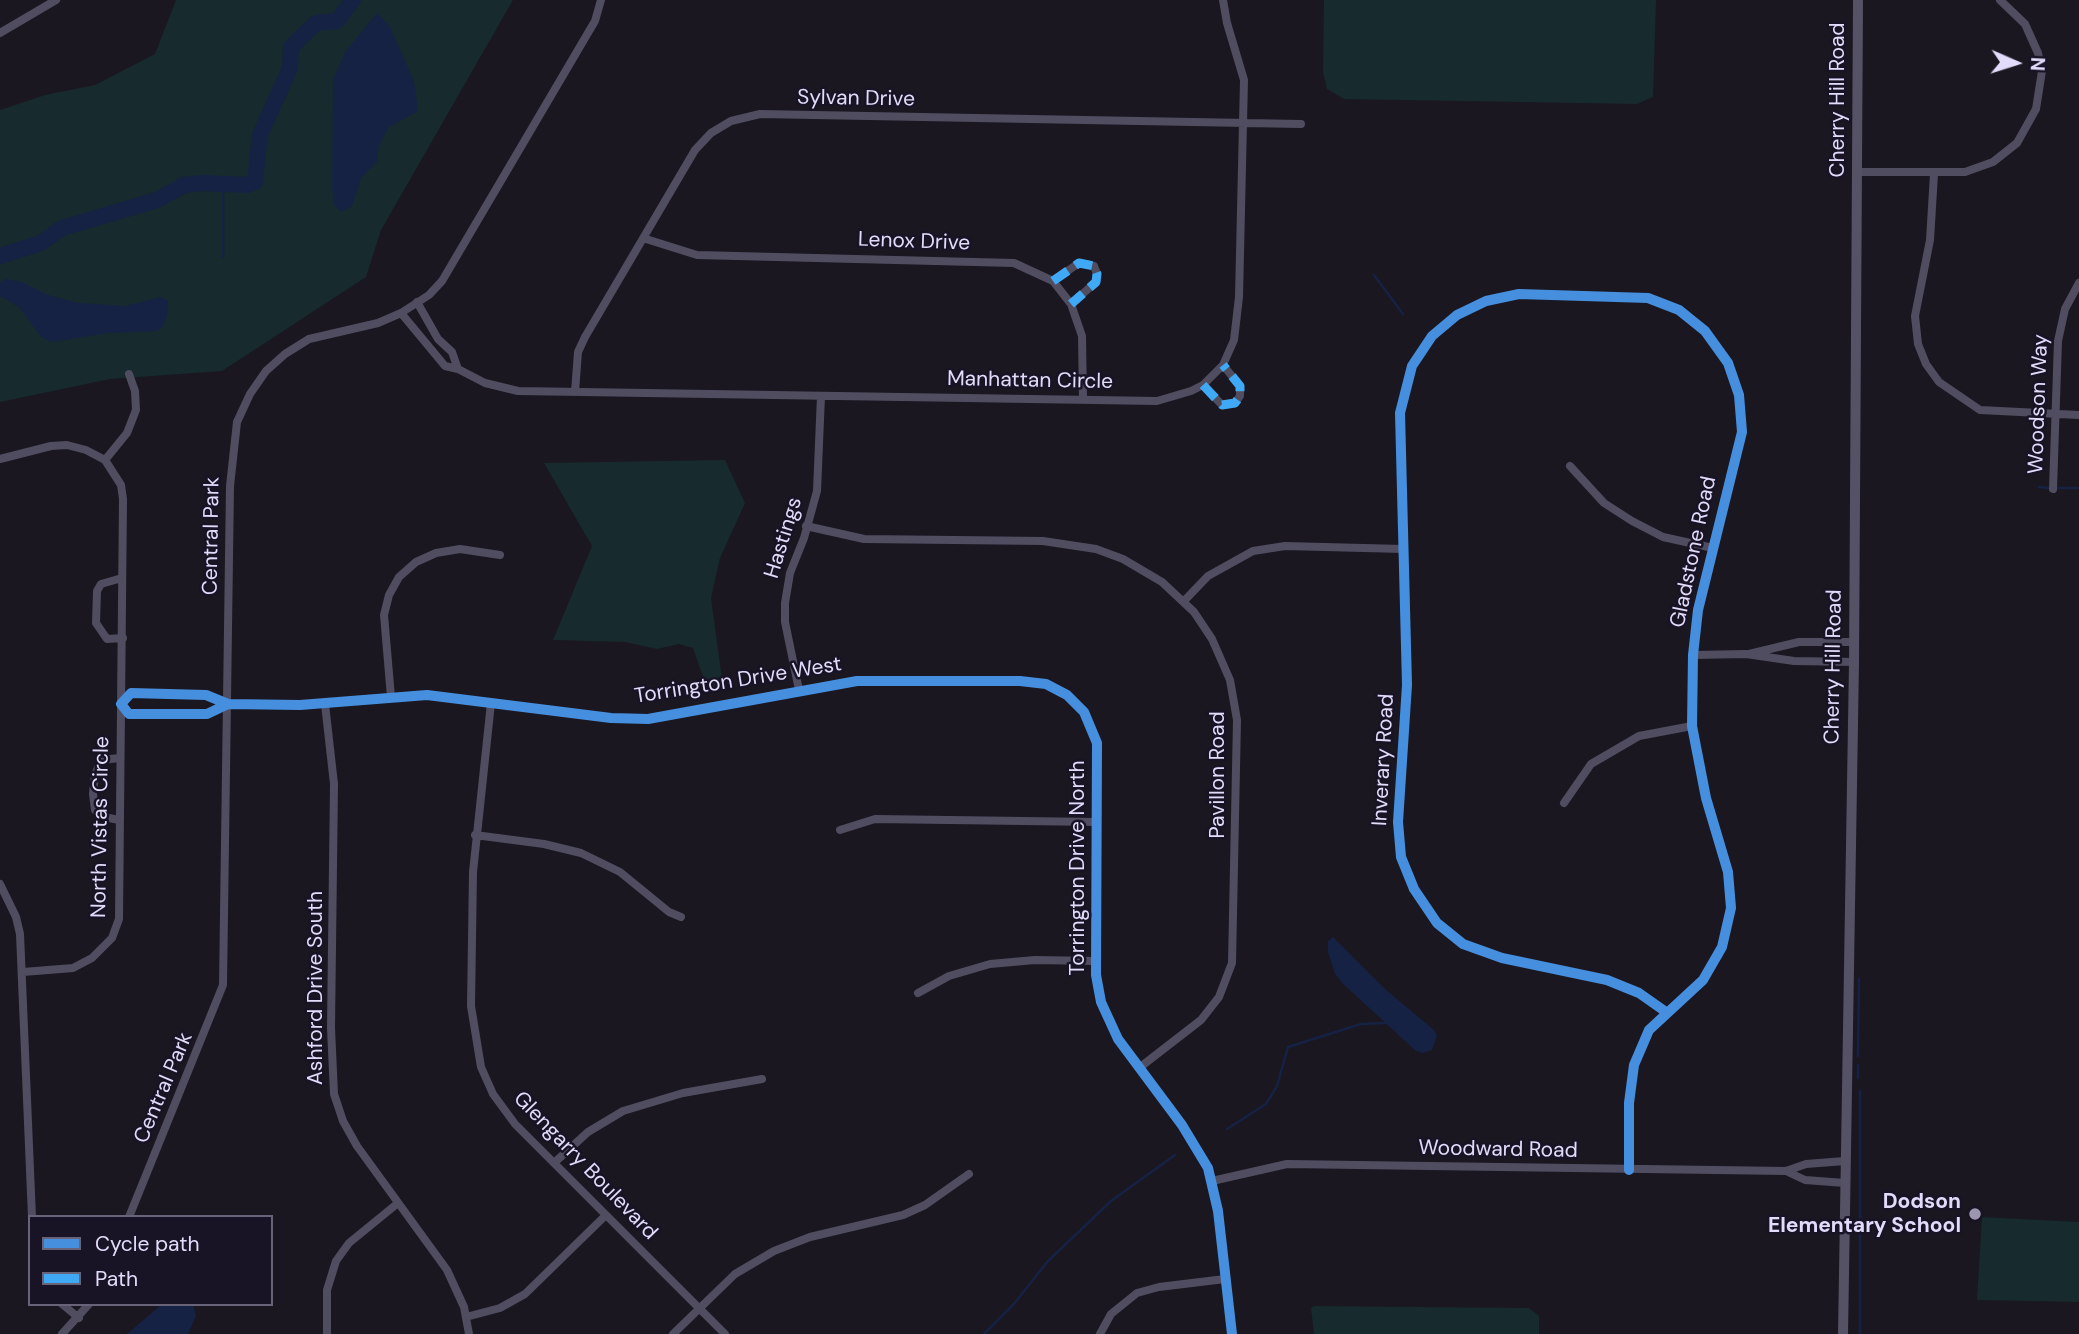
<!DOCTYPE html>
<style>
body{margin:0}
#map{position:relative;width:2079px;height:1334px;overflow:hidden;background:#1a1721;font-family:"DM Sans",sans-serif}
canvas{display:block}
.legend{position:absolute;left:28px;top:1215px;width:245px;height:91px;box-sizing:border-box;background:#181325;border:2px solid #69637a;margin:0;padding:9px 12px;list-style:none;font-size:21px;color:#e2dcfa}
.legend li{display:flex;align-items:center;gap:14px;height:35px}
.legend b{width:35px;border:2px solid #69637a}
.north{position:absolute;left:1981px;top:28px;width:70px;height:70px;-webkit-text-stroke:5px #181325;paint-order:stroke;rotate:93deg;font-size:19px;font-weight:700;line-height:28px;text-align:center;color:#e2dcfa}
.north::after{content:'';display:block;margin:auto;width:24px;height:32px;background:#e2dcfa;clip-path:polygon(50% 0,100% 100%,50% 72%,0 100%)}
</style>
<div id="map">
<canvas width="2079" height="1334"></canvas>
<ul class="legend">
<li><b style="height:9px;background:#468fdf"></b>Cycle path</li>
<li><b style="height:9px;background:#3fa9f5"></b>Path</li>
</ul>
<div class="north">N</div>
</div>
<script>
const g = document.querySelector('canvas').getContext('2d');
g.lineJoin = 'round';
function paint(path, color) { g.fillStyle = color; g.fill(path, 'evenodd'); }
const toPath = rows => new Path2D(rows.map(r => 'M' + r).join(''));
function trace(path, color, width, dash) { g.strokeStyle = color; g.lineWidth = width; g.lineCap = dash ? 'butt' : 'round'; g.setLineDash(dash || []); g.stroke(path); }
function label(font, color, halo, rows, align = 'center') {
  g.font = font + ' "DM Sans",sans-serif'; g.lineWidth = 5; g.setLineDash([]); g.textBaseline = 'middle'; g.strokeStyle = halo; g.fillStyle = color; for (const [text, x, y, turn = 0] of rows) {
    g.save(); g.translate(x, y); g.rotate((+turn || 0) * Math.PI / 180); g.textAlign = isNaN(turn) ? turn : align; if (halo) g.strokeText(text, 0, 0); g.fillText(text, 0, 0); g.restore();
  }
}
const green = toPath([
 [176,0,513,0,381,230,366,277,222,371,110,379,0,402,0,110,45,95,95,85,155,54],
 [1324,0,1656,0,1653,97,1637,104,1344,99,1327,89,1323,72],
 [725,460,745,503,720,558,711,598,723,686,708,691,693,648,679,644,657,649,625,642,553,640,592,546,544,463],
 [1982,1217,2079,1222,2079,1302,1977,1300],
 [1314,1306,1529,1308,1539,1316,1539,1334,1314,1334,1311,1308]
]);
const water = toPath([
 [377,13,390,27,414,82,418,111,389,127,379,145,377,162,361,178,352,206,341,212,334,205,332,188,333,80,345,52],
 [5,279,22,282,48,295,79,303,125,306,161,297,168,301,167,314,163,326,157,331,108,333,52,342,42,338,19,307,0,296,0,283],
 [1333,937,1385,989,1434,1030,1437,1036,1432,1050,1423,1053,1416,1051,1342,983,1335,974,1328,952,1328,941],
 [162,1304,193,1304,196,1316,188,1334,127,1334]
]);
const stream = toPath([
 [223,257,223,184],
 [1374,275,1403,314],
 [2039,487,2049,488],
 [2056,488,2079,488],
 [1858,1056,1859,979],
 [1858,1078,1858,1065],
 [1227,1129,1266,1104,1277,1086,1288,1047,1361,1024,1386,1023],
 [984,1334,1013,1305,1048,1261,1111,1201,1175,1155],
 [1860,1334,1860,1091]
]);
const river = toPath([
 [0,256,41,243,62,228,157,200,184,185,201,183,247,185,255,182,260,135,290,68,291,47,316,23,337,21,353,0]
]);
const street = toPath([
 [0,33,56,0],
 [1857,172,1965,172,1993,162,2017,143,2036,109,2042,71,2038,53,2025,24,2000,0],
 [1934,174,1930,240,1915,316,1918,344,1926,364,1939,382,1980,410,2079,415],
 [646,239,697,255,1014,263,1053,281,1071,304,1082,336,1083,399],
 [1053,281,1079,263,1094,266,1097,274,1096,282,1071,304],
 [417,302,438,339,452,352,458,369],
 [401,313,445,366,458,369,485,383,518,391,1157,401,1191,391,1203,385,1223,365,1234,340,1239,297,1244,80,1227,23,1223,0],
 [1203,385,1222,405,1235,403,1240,396,1240,386,1223,365],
 [575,392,578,352,585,337,695,150,711,133,731,121,760,114,1301,124],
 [0,459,51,446,67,445,86,450,105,460,121,485,123,499,119,919,112,938,92,958,73,968,23,972],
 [105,460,127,433,136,410,135,391,129,374],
 [1570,466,1604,503,1632,521,1663,537,1713,548],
 [2053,489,2058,341,2065,309,2079,283],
 [806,526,864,539,1043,541,1096,549,1123,559,1162,582,1194,612,1212,639,1230,680,1237,720,1232,963,1219,997,1201,1020,1139,1068],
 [122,578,101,584,97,591,96,623,107,639,123,638],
 [1184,601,1208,576,1253,551,1285,546,1403,549],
 [1749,654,1799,642,1854,642],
 [1693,655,1746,654,1794,661,1854,662],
 [799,690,785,622,785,603,790,573,804,538,817,491,821,396],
 [391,697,384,615,389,595,399,577,416,562,436,553,460,549,500,555],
 [491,703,473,872,471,1006,481,1067,493,1094,515,1124,725,1334],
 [228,704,207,714,129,714,121,704,131,693,206,695,228,704,300,705,427,695,611,718,648,719,857,681,1020,681,1046,684,1067,695,1084,712,1097,743,1096,975,1101,1002,1118,1039,1182,1125,1208,1168,1218,1211,1232,1334],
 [325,704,334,784,331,1028,334,1094,343,1121,357,1146,447,1270,464,1307,469,1334],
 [1564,803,1591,764,1639,736,1692,726],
 [119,820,104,817,95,810,93,794,95,775,101,760,120,758],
 [840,830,875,819,1097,822],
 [475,835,544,844,581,853,620,872,669,912,681,917],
 [0,884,16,917,20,934,32,1217],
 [918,993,949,976,990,964,1035,960,1096,961],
 [554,1163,588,1132,623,1111,683,1093,762,1079],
 [1629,1170,1629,1103,1634,1065,1649,1030,1703,980,1722,947,1731,908,1728,872,1706,798,1692,726,1693,655,1698,610,1742,432,1739,395,1728,363,1705,331,1679,310,1648,298,1519,294,1486,301,1457,315,1432,336,1412,366,1400,413,1407,685,1398,822,1401,857,1414,889,1437,923,1463,944,1502,958,1607,980,1639,993,1666,1012],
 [1786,1171,1805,1180,1845,1183],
 [1212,1181,1287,1164,1786,1171,1806,1164,1845,1161],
 [129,1217,223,985,230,486,237,422,250,394,266,371,285,354,309,339,378,323,401,313,429,295,442,281,595,21,601,0],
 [62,1304,79,1318],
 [466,1317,500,1308,525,1294,606,1215],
 [62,1334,89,1304],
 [327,1334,327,1290,336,1261,349,1243,398,1203],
 [673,1334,735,1274,774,1251,810,1237,903,1215,925,1205,969,1174],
 [1100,1334,1111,1314,1137,1293,1159,1287,1225,1279]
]);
const secondary = toPath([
 [1843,1334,1854,662,1858,0]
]);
const quiet = toPath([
 [1053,281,1079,263,1094,266,1097,274,1096,282,1071,304],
 [1203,385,1222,405,1235,403,1240,396,1240,386,1223,365]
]);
const cycleway = toPath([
 [228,704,207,714,129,714,121,704,131,693,206,695,228,704,300,705,427,695,611,718,648,719,857,681,1020,681,1046,684,1067,695,1084,712,1097,743,1096,975,1101,1002,1118,1039,1182,1125,1208,1168,1218,1211,1232,1334],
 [1629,1170,1629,1103,1634,1065,1649,1030,1703,980,1722,947,1731,908,1728,872,1706,798,1692,726,1693,655,1698,610,1742,432,1739,395,1728,363,1705,331,1679,310,1648,298,1519,294,1486,301,1457,315,1432,336,1412,366,1400,413,1407,685,1398,822,1401,857,1414,889,1437,923,1463,944,1502,958,1607,980,1639,993,1666,1012]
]);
const markers = [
 [1975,1214,7,"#9c97ae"]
];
const streetNames = [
 ["Sylvan Drive",856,99,1],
 ["Cherry Hill Road",1838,100,-90],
 ["Lenox Drive",914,242,2],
 ["Manhattan Circle",1030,381,1],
 ["Woodson Way",2039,404,-88],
 ["Central Park",212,536,-89],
 ["Hastings",784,538,-73],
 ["Gladstone Road",1694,552,-78],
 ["Cherry Hill Road",1834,667,-89],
 ["Torrington Drive West",738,681,-9],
 ["Inverary Road",1384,760,-87],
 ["Pavillon Road",1218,775,-90],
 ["North Vistas Circle",101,827,-89],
 ["Torrington Drive North",1078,868,-90],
 ["Ashford Drive South",316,988,-90],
 ["Central Park",164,1088,-67],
 ["Woodward Road",1498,1150,1],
 ["Glengarry Boulevard",585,1166,46]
];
const poiNames = [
 ["Dodson",1961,1202],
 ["Elementary School",1961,1226]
];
paint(green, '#172a2d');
paint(water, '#152244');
trace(stream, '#152244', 2.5);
trace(river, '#152244', 16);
trace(street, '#504d61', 8);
trace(secondary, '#555266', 10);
trace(quiet, '#3fa9f5', 9, [18, 9]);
trace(cycleway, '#468fdf', 10);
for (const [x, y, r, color] of markers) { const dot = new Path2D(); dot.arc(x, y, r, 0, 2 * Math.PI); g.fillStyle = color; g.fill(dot); trace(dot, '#181325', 2.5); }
label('21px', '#e2dcfa', '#181325', streetNames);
label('bold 21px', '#e2dcfa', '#181325', poiNames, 'right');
</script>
